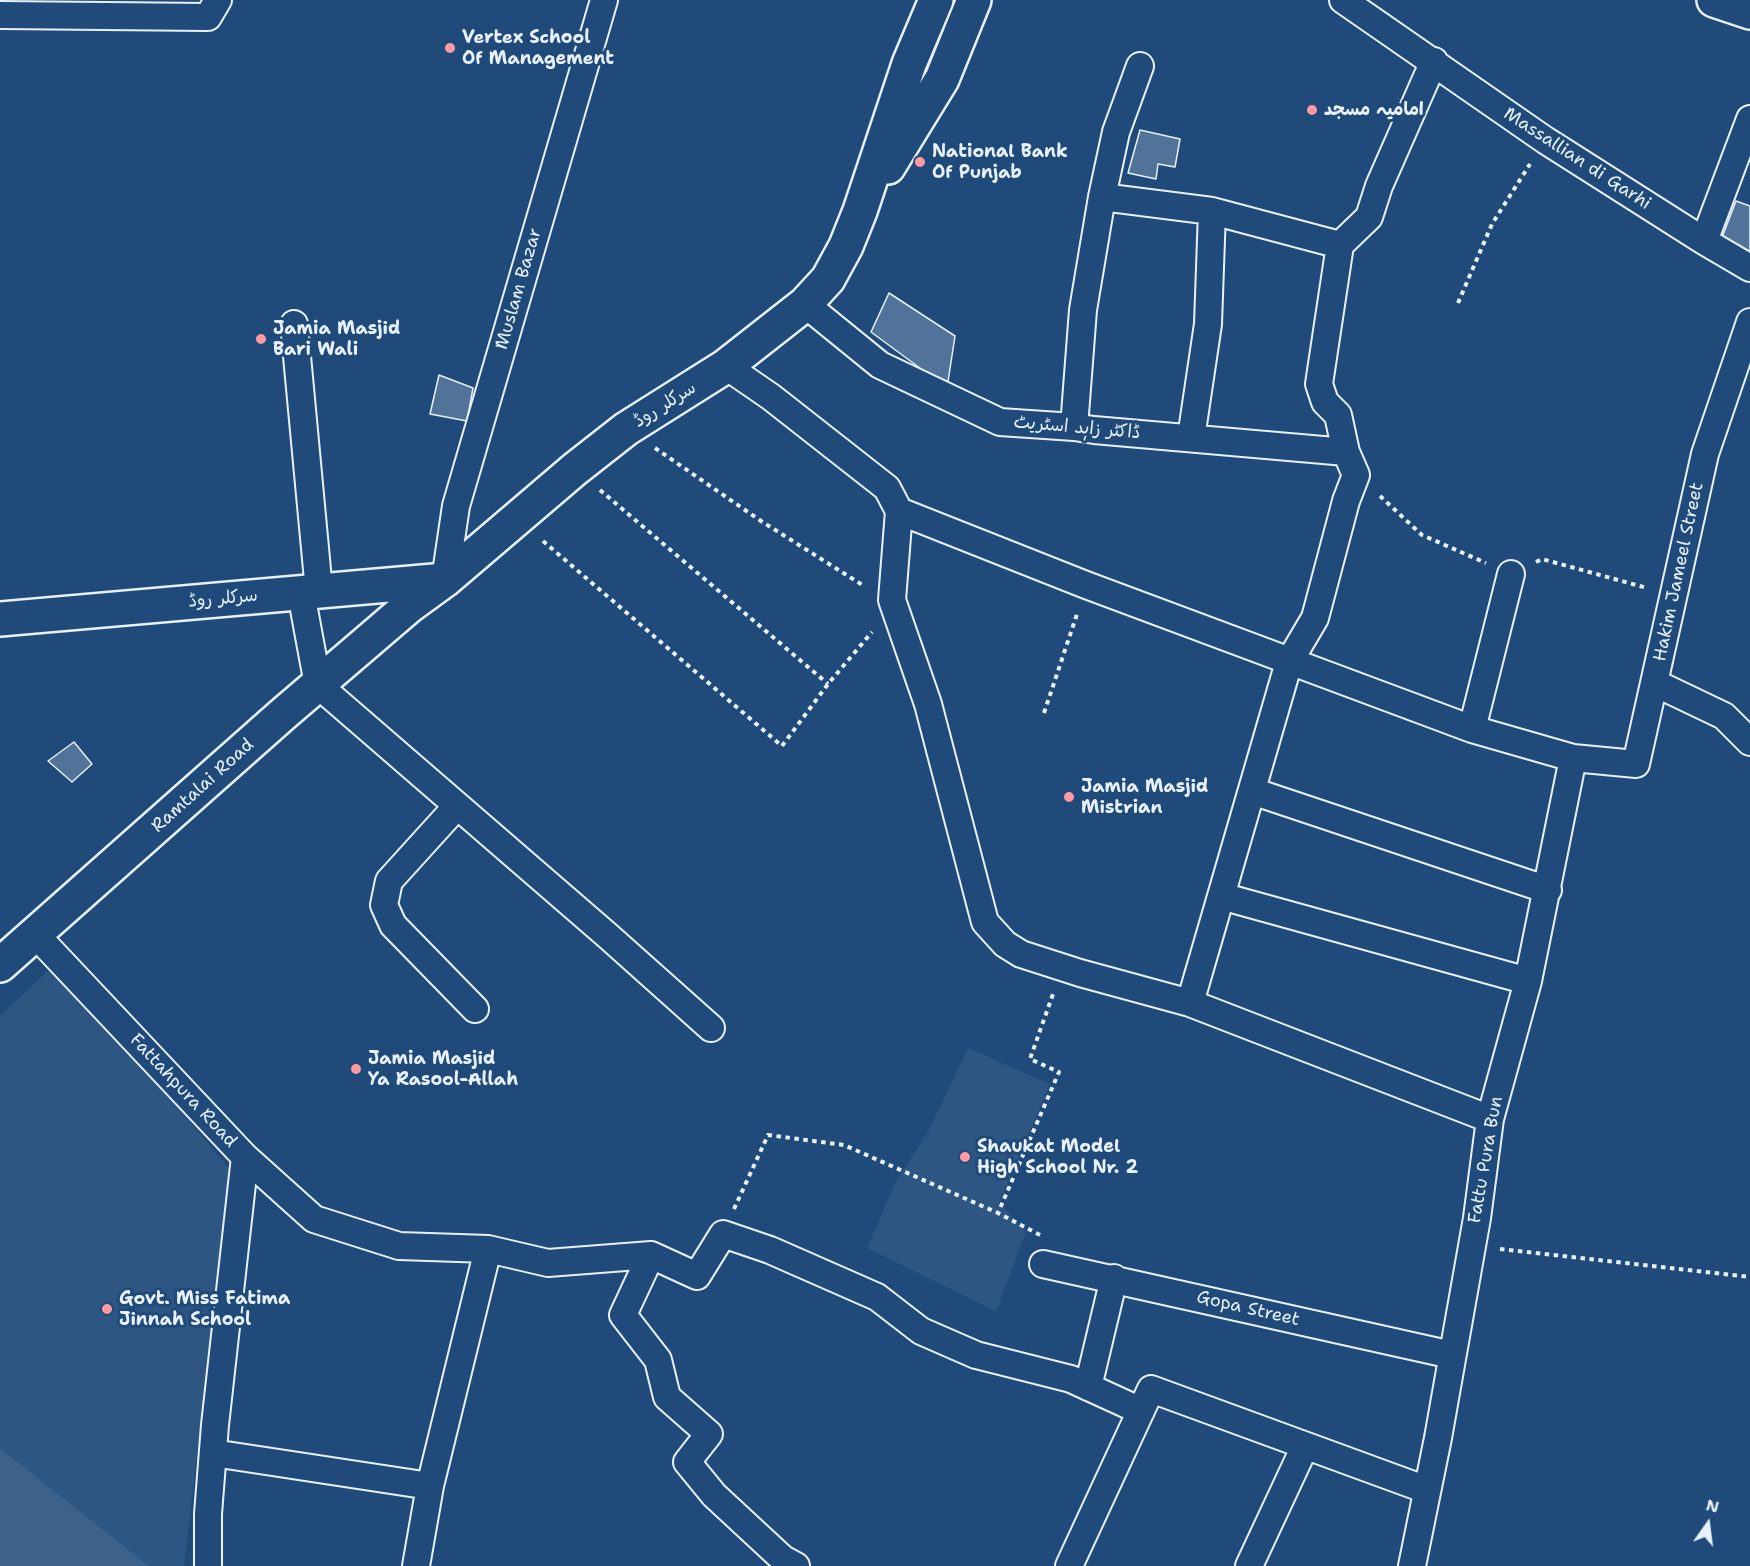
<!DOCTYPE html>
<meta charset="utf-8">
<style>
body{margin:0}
#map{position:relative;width:1750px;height:1566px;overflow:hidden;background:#1f4a7a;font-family:"Shantell Sans",sans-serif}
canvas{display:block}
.north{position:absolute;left:1678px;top:1494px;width:60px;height:60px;-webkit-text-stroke:4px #1f4a7a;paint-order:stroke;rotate:14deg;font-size:16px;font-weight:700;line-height:24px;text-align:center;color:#e8f1f8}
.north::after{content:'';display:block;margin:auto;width:21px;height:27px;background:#e8f1f8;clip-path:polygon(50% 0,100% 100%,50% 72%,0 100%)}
</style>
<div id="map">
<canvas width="1750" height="1566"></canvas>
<div class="north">N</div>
</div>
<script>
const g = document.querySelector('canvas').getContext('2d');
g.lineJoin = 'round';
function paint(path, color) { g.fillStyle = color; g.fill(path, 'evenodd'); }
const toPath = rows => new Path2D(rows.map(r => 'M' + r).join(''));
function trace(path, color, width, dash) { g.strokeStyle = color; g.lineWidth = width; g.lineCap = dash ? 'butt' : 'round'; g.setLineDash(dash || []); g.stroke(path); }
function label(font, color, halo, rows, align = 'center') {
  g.font = font + ' "Shantell Sans","Playpen Sans Arabic",sans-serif'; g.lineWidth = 6; g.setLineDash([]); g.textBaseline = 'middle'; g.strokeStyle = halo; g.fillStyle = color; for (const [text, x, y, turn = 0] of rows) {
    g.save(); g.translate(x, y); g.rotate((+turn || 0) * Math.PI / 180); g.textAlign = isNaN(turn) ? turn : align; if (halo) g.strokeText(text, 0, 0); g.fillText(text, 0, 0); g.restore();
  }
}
const built = toPath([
 [49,970,143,1065,230,1170,184,1566,149,1566,0,1448,0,1016],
 [968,1048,1050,1084,999,1202,1026,1232,996,1311,867,1248,896,1181,928,1132]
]);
const green = toPath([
 [0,1448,149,1566,0,1566]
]);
const building = toPath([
 [1140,130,1180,139,1175,167,1158,164,1156,179,1128,173,1140,130],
 [1736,201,1750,206,1750,255,1721,240,1736,201],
 [889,293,955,336,947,388,871,332,889,293],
 [439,375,473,388,467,421,430,414,439,375],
 [74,742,92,764,72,782,48,761,74,742]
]);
const path = toPath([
 [1458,303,1492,224,1530,164],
 [655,448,761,521,864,586],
 [600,490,828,684],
 [1380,496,1422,535,1486,563],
 [543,541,782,746,828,684,872,632],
 [1536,562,1542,559,1647,588],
 [1044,713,1078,611],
 [734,1209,768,1135,844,1145,998,1213],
 [1040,1235,998,1213,1059,1072,1030,1059,1053,994],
 [1500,1249,1750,1277]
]);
const street = toPath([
 [1343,0,1545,140,1704,241,1750,119],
 [0,15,208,17,218,0],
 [1102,197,1212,211,1340,245],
 [1704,241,1750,268],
 [805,304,880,365,1000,422,1074,427,1094,430,1346,452],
 [294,324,319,591],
 [726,366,771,397,887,488,899,511,892,600,928,704,985,922,1005,944,1021,954,1080,973,1190,1003,1490,1119],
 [1074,427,1083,310,1102,197,1116,132,1140,66],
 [1191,438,1208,324,1212,211],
 [899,511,1086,585,1472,729,1573,758,1636,764,1705,454,1750,322],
 [445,580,456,506,604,0],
 [301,593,318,685,608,936,711,1028],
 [1655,683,1724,716,1750,742],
 [1472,729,1511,574],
 [1252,791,1548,890],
 [457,806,389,881,384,905,393,925,475,1009],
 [1221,896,1528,981],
 [36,935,245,1157,215,1425,208,1514,208,1566],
 [1190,1003,1289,662,1315,618,1346,501,1356,475,1346,452,1338,415,1325,402,1319,384,1340,245,1369,217,1379,186,1434,61],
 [245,1157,314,1219,399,1246,488,1249,548,1263,651,1255,697,1276,723,1234,770,1250,877,1297,921,1331,976,1355,1071,1379,1141,1411],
 [651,1255,623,1315,658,1360,667,1397,709,1434,687,1462,714,1495,783,1559,796,1566],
 [1043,1264,1452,1355],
 [1088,1387,1114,1278],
 [213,1453,430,1486],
 [416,1566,430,1486,488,1249],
 [1069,1566,1151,1389,1427,1490],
 [1249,1566,1305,1446],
 [1412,1566,1438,1438,1477,1218,1490,1119,1528,981,1573,758]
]);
const secondary = toPath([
 [1714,0,1750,12],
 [888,167,942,79,974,0],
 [0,619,445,580],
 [0,965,282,715,408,607,445,580,575,469,626,429,726,366,805,304,828,279,846,246,860,211,909,64,936,0]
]);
const markers = [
 [450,48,6,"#ff9aa2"],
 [1312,110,6,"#ff9aa2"],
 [920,162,6,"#ff9aa2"],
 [261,339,6,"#ff9aa2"],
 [1069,797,6,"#ff9aa2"],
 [356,1069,6,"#ff9aa2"],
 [965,1157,6,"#ff9aa2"],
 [107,1309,6,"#ff9aa2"]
];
const poiNames = [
 ["Vertex School",462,38],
 ["Of Management",462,59],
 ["امامیہ مسجد",1324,110],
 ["National Bank",932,152],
 ["Of Punjab",932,173],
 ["Jamia Masjid",273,329],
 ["Bari Wali",273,350],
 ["Jamia Masjid",1081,787],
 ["Mistrian",1081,808],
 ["Jamia Masjid",368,1059],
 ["Ya Rasool-Allah",368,1080],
 ["Shaukat Model",977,1147],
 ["High School Nr. 2",977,1168],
 ["Govt. Miss Fatima",119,1299],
 ["Jinnah School",119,1320]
];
const streetNames = [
 ["Massallian di Garhi",1577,159,33],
 ["Muslam Bazar",519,289,-74],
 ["سرکلر روڈ",665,405,-32],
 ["ڈاکٹر زاہد اسٹریٹ",1077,428,5],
 ["Hakim Jameel Street",1679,572,-78],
 ["سرکلر روڈ",223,599,-5],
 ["Ramtalai Road",203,786,-42],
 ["Fattahpura Road",183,1091,47],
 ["Fattu Pura Bun",1486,1160,-80],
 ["Gopa Street",1248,1309,13]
];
paint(built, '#2e5683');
paint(green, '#3c628c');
paint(building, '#517399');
trace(building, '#e8f1f8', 1.5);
trace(street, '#e8f1f8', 30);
trace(secondary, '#e8f1f8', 38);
trace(path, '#e8f1f8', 4, [4.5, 4.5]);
trace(street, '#1f4a7a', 26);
trace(secondary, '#1f4a7a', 33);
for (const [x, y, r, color] of markers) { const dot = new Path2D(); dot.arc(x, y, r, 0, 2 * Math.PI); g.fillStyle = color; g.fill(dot); trace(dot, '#1f4a7a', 2); }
label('bold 18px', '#e8f1f8', '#1f4a7a', poiNames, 'left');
label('18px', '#e8f1f8', '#1f4a7a', streetNames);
</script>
